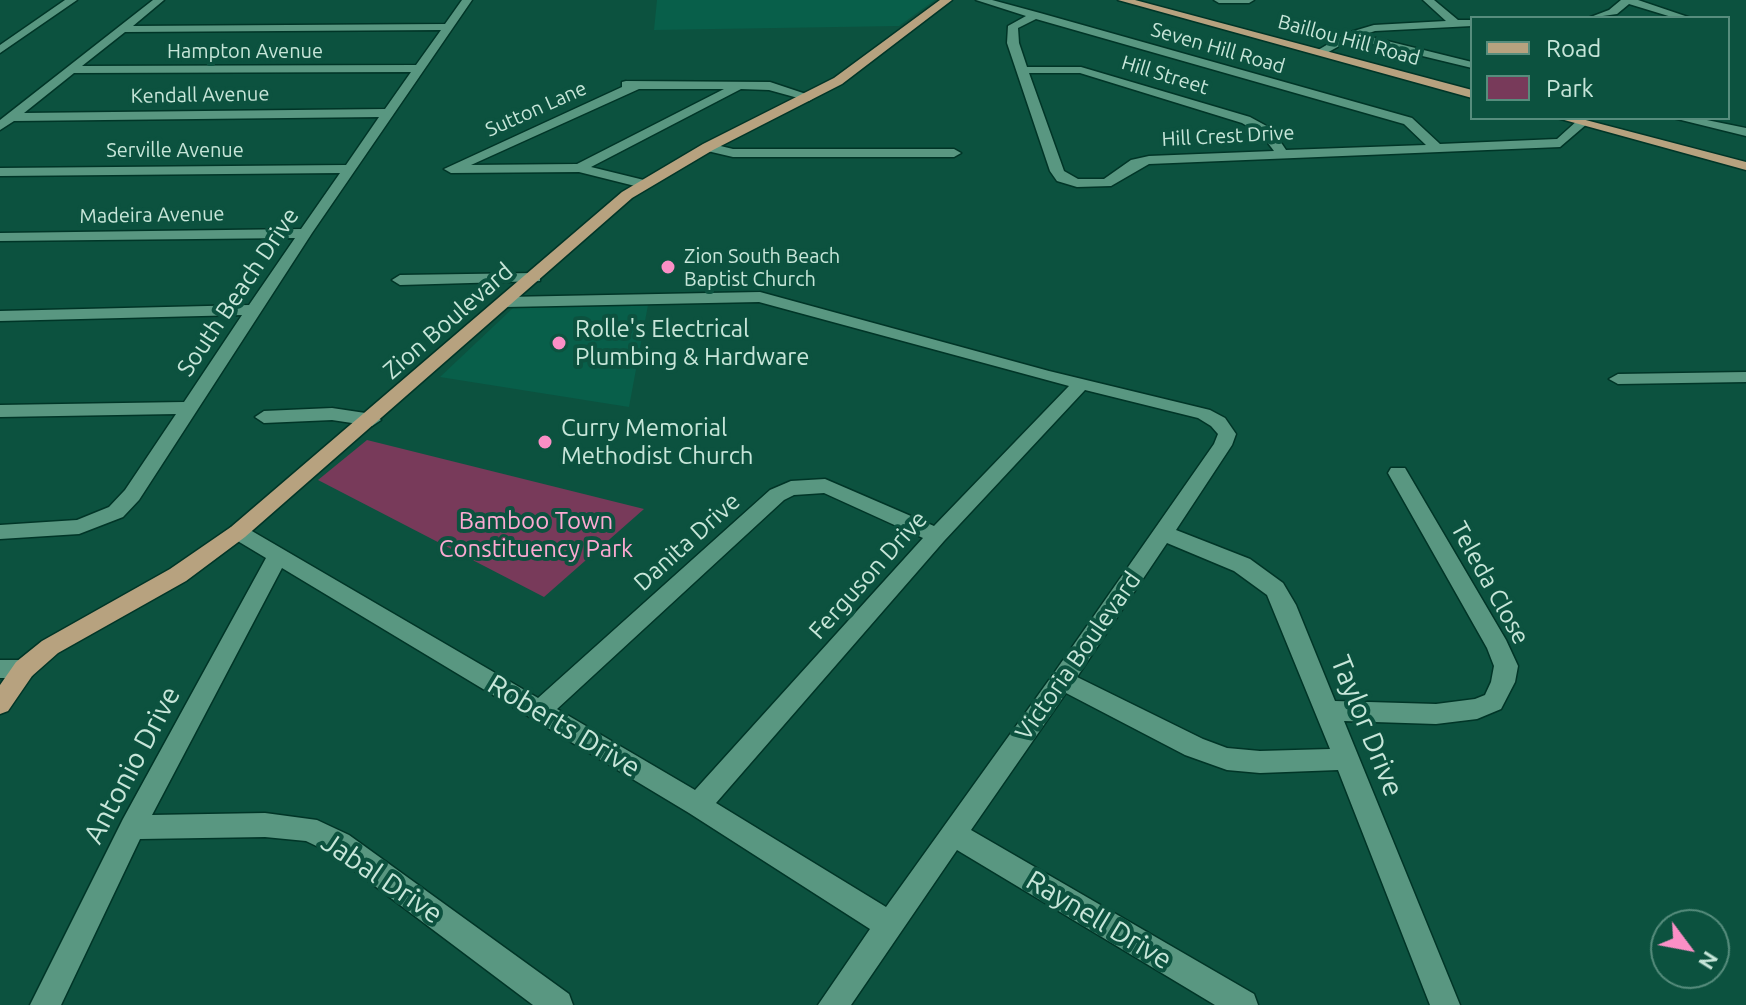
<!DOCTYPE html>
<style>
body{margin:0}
#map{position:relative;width:1746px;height:1005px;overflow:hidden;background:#0c523f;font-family:Ubuntu,sans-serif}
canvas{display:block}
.legend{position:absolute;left:1470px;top:16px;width:260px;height:104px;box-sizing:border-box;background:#0c523f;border:2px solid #578d7d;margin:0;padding:10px 14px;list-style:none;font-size:24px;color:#c7e6d9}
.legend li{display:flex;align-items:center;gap:16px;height:40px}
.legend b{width:40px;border:2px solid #578d7d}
.north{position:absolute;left:1650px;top:909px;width:80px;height:80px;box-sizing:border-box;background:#0c523f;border:2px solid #578d7d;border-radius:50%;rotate:122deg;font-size:22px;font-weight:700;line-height:32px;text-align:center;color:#c7e6d9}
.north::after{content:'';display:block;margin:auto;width:28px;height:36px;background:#fb8fc6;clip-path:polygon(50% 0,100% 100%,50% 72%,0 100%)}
</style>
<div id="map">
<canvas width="1746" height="1005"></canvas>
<ul class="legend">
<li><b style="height:10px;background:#b7a27f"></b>Road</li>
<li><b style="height:22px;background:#783a5a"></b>Park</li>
</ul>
<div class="north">N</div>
</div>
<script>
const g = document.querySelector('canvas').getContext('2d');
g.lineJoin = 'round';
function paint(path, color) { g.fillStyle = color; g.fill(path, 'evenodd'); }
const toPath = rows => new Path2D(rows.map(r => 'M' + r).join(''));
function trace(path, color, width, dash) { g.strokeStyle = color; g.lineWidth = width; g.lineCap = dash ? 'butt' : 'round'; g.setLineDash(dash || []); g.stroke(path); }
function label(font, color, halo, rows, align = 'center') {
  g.font = font + ' Ubuntu,sans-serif'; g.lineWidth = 8; g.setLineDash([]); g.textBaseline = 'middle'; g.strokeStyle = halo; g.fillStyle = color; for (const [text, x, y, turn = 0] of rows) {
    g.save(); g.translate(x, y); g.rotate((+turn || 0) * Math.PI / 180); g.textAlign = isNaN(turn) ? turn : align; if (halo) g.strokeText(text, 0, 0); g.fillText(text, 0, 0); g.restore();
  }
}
const built = toPath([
 [657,0,935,0,899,26,654,30],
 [648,305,629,407,440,377,513,308]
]);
const green = toPath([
 [367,440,644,509,544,597,318,480]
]);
const minor = toPath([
 [65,0,77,0,0,53,0,45,65,0],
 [153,0,164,0,133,26,445,24,462,0,472,0,312,233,139,500,123,517,79,534,0,539,0,525,77,520,109,507,125,490,176,414,0,417,0,405,184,402,242,315,0,321,0,311,249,305,295,238,0,241,0,233,301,229,340,173,0,176,0,168,346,165,379,117,14,121,0,130,0,120,153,0],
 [441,30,416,65,82,66,125,32,441,30],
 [411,72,385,109,24,113,74,73,411,72],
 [976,0,992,0,1040,13,1412,118,1440,144,1557,139,1578,120,1588,123,1560,147,1149,164,1111,186,1077,187,1057,181,1050,171,1007,43,1008,26,1026,16,976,0],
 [1036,19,1404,124,1426,145,1286,150,1272,129,1250,117,1081,67,1027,67,1019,43,1018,28,1036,19],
 [1029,73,1080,73,1242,123,1262,135,1274,151,1149,156,1131,160,1104,179,1078,179,1064,171,1029,73],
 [1214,0,1254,0,1249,3,1219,3,1214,0],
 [1423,0,1434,0,1458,20,1472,20,1472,26,1375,31,1363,35,1472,62,1472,68,1352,39,1323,55,1313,53,1347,33,1374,25,1446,21,1423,0],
 [1621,0,1638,0,1691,18,1675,18,1629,4,1617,14,1588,18,1609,10,1621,0],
 [626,81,770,82,815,97,809,101,769,90,741,89,591,167,648,181,648,187,643,188,579,172,451,173,444,169,622,87,622,82,626,81],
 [639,89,724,89,577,164,471,165,639,89],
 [1673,118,1697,118,1746,128,1746,136,1673,118],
 [708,143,733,149,954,149,961,153,954,157,733,157,703,150,701,147,708,143],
 [534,273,540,275,540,281,400,285,392,280,400,275,534,273],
 [760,292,1049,371,1210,410,1225,418,1236,434,1232,445,1176,530,1250,559,1283,583,1296,605,1335,701,1436,704,1475,699,1485,695,1491,682,1494,666,1487,648,1388,473,1391,468,1405,468,1506,640,1518,666,1515,682,1501,709,1477,719,1436,724,1344,721,1460,1005,1430,1005,1338,770,1260,773,1227,770,1185,755,1066,693,971,830,1254,994,1258,1005,1215,1005,957,850,851,1005,818,1005,870,929,689,813,282,568,152,815,265,813,317,820,349,835,569,994,573,1005,533,1005,331,853,306,841,265,837,140,839,61,1005,30,1005,123,819,266,558,231,537,228,532,231,527,245,527,538,698,770,490,791,481,825,479,934,526,1069,386,759,302,506,307,498,302,506,297,760,292],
 [1085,390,1198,418,1211,426,1218,434,1214,444,1054,673,886,907,716,803,944,541,1085,390],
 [824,493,923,538,695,790,557,709,784,500,794,495,824,493],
 [1167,543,1234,571,1267,595,1330,749,1260,751,1227,748,1203,739,1077,677,1167,543],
 [1746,372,1746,382,1618,384,1609,379,1618,374,1746,372],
 [332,408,372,414,381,420,372,426,332,420,264,423,255,417,264,411,332,408],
 [0,660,24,660,32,662,36,669,32,676,24,678,0,678,0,660]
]);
const major = toPath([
 [940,0,952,0,842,84,713,150,632,198,245,537,186,581,58,653,32,676,8,711,0,714,0,685,16,662,42,641,170,569,231,527,622,192,703,144,834,78,940,0],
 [1118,0,1135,0,1472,90,1472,98,1118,0],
 [1557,118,1578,118,1746,162,1746,170,1557,118]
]);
const markers = [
 [668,267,8,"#fb8fc6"],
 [559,343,8,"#fb8fc6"],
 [545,442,8,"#fb8fc6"]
];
const farStreetnames = [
 ["Baillou Hill Road",1349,40,15],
 ["Seven Hill Road",1218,48,16],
 ["Hampton Avenue",245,51],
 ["Hill Street",1165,75,17],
 ["Kendall Avenue",200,95,-1],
 ["Sutton Lane",536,109,-24],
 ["Hill Crest Drive",1228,136,-3],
 ["Serville Avenue",175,150],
 ["Madeira Avenue",152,215,-1]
];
const farPoinames = [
 ["Zion South Beach",684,256],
 ["Baptist Church",684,279]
];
const streetNames = [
 ["South Beach Drive",238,292,-56],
 ["Zion Boulevard",448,321,-41],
 ["Danita Drive",687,542,-42],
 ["Ferguson Drive",868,575,-48],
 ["Teleda Close",1490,583,61],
 ["Victoria Boulevard",1078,656,-55]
];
const poiNames = [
 ["Rolle's Electrical",575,329],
 ["Plumbing & Hardware",575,357],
 ["Curry Memorial",561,428],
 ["Methodist Church",561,456]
];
const parkNames = [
 ["Bamboo Town",536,521],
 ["Constituency Park",536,549]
];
const nearStreetnames = [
 ["Roberts Drive",564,726,31],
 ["Taylor Drive",1367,726,68],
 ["Antonio Drive",132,765,-62],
 ["Jabal Drive",382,878,34],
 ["Raynell Drive",1099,920,31]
];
paint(built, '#085f4a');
paint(green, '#783a5a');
trace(minor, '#003527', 3);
trace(major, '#003527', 3);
paint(minor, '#599781');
paint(major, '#b7a27f');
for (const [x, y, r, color] of markers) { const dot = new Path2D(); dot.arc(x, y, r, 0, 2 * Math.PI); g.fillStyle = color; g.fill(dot); trace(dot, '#0c523f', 3); }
label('20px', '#c7e6d9', '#0c523f', farStreetnames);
label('20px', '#c7e6d9', '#0c523f', farPoinames, 'left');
label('24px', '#c7e6d9', '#0c523f', streetNames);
label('24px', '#c7e6d9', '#0c523f', poiNames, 'left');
label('24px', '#fdaad2', '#0c523f', parkNames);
label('28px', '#c7e6d9', '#0c523f', nearStreetnames);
</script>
